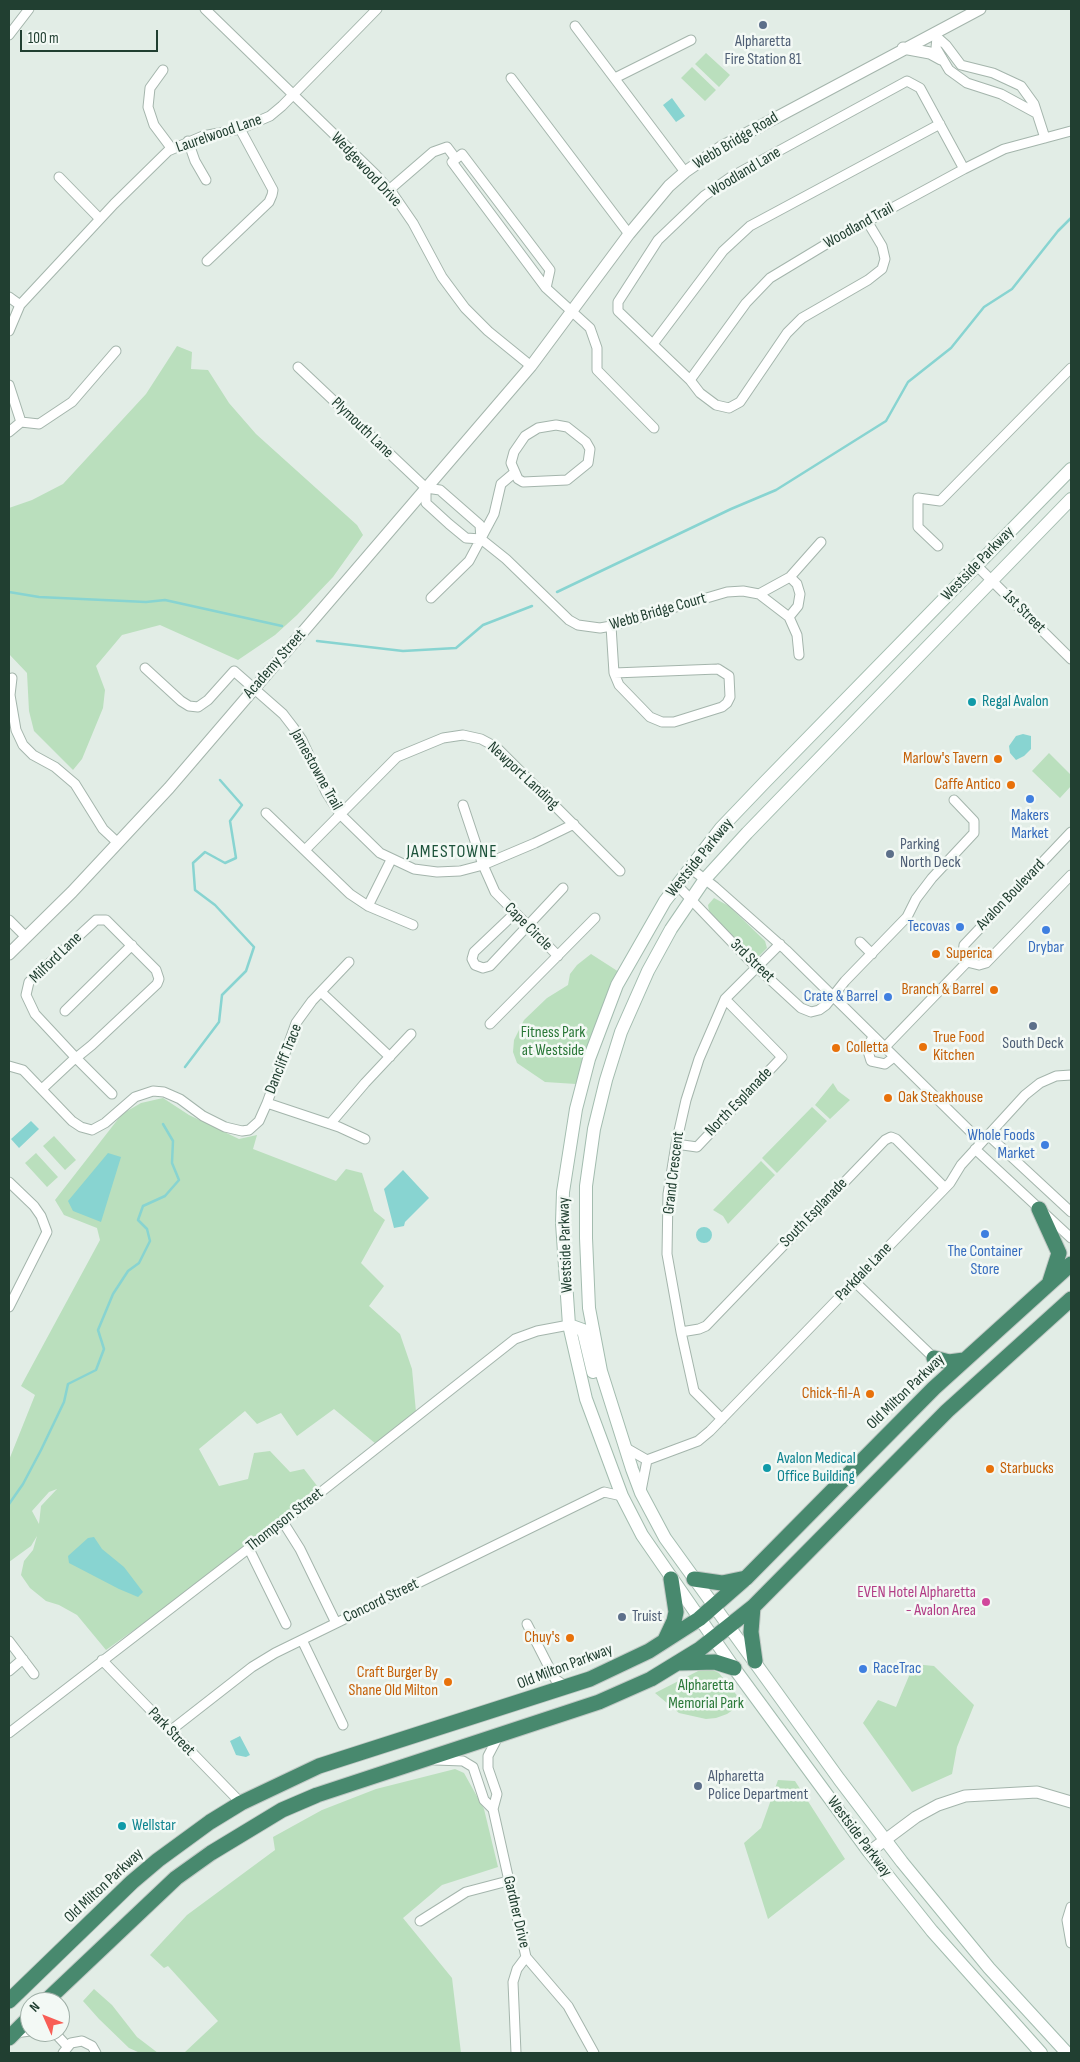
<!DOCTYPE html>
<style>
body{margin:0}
#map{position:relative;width:1080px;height:2062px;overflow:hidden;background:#e2ede6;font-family:"Sofia Sans Condensed",sans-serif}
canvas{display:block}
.frame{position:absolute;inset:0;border:10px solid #213f31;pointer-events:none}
.north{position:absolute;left:20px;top:1992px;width:50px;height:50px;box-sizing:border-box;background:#f3f9f5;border:1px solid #9fafa7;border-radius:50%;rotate:314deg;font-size:14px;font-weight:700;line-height:20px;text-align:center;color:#213f31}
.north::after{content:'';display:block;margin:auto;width:18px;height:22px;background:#f85e56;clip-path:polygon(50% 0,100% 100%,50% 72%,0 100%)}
.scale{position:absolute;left:20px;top:30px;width:138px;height:22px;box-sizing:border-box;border:2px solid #213f31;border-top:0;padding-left:6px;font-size:15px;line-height:18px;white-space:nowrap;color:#213f31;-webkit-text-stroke:4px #f3f9f5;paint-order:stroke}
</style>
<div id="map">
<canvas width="1080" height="2062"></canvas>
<div class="frame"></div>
<div class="north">N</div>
<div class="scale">100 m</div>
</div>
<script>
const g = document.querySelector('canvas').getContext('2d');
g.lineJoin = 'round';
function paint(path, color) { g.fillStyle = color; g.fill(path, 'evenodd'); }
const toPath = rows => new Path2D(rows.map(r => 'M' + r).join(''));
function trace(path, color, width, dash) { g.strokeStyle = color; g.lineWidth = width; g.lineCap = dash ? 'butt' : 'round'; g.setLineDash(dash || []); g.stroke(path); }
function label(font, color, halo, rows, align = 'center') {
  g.font = font + ' "Sofia Sans Condensed",sans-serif'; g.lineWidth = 5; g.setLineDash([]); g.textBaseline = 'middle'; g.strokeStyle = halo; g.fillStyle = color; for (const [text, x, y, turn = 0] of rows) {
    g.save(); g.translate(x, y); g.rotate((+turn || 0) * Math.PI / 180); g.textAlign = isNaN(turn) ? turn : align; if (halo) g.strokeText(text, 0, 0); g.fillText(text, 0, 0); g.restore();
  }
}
const green = toPath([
 [706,53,730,75,719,87,695,64],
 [692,67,716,90,705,101,681,78],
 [177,346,192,352,191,369,208,370,229,403,256,434,357,525,363,535,333,577,297,615,275,635,238,660,160,625,122,635,96,666,105,690,103,708,82,759,73,770,34,731,29,711,27,673,9,654,9,508,32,500,63,484,146,394],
 [1049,753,1071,775,1071,786,1060,798,1032,771],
 [714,898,729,906,765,941,767,948,758,957,755,958,750,955,709,911,708,905],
 [591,954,619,972,576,1084,545,1082,517,1063,513,1052,514,1040,524,1020,547,998,568,985,570,974,577,965],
 [833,1083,838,1091,850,1100,830,1119,815,1105],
 [163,1098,189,1115,239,1139,257,1135,253,1149,336,1181,346,1169,362,1173,374,1211,385,1220,361,1263,384,1286,369,1306,400,1334,412,1369,416,1412,376,1444,334,1409,297,1436,281,1413,257,1424,245,1411,199,1449,219,1486,248,1479,254,1453,270,1451,290,1472,304,1469,318,1487,206,1576,207,1578,106,1650,77,1615,59,1605,46,1601,30,1588,21,1575,24,1561,33,1550,37,1536,31,1546,9,1562,9,1460,35,1395,21,1386,100,1240,97,1228,64,1215,55,1200,122,1114,141,1103],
 [57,1489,41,1506,39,1524,32,1511,49,1492],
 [812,1107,827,1121,777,1173,762,1158],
 [54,1136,76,1160,65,1170,43,1146],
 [36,1153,58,1177,47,1187,25,1163],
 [761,1161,775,1175,728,1224,723,1216,713,1210],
 [914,1664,934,1666,974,1705,957,1747,952,1774,912,1792,863,1723,878,1700,896,1707],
 [702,1669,711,1669,719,1673,743,1703,727,1714,716,1718,706,1719,679,1713,655,1693],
 [455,1769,464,1773,484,1809,498,1867,442,1885,403,1918,452,1978,461,2053,184,2053,218,2021,168,1966,164,1968,150,1955,187,1915,275,1850,273,1837,322,1810,376,1789],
 [778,1780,795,1781,845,1859,768,1919,744,1843,761,1828],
 [94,1989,112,2005,137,2037,158,2053,140,2053,129,2048,99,2019,83,2001]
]);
const water = toPath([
 [672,98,685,116,676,122,663,105],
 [1023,734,1031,736,1031,749,1024,756,1016,760,1010,753,1009,746,1016,736],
 [31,1121,39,1129,19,1148,11,1139],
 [108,1153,121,1157,101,1222,73,1211,68,1201],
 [403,1170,429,1198,405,1222,404,1226,394,1228,384,1189],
 '696 1235a8 8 0 1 1 16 0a8 8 0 1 1-16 0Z',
 [94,1537,102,1549,124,1567,143,1592,138,1597,119,1589,69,1563,68,1556,88,1538],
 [240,1736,250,1755,246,1757,236,1755,230,1741]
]);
const stream = toPath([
 [9,592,39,597,146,602,165,600,282,626],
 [557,592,731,509,776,490,886,421,908,382,951,348,984,307,1012,289,1058,231,1071,218],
 [317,641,403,651,456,648,483,625,532,606],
 [185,1067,219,1022,222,995,246,971,254,947,215,905,195,890,193,863,205,852,225,863,236,858,230,821,242,805,220,780],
 [9,1504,23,1484,41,1450,64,1402,68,1384,96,1370,104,1349,98,1330,113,1294,128,1271,139,1263,150,1241,147,1229,138,1220,143,1206,165,1196,179,1180,172,1163,173,1141,163,1124]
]);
const minor = toPath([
 [205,9,375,174,393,194,413,223,442,277,465,308,488,331,531,366],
 [575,26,685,172],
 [934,33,937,37,936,48,949,70,967,83,1001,94,1036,113],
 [9,35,29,9],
 [937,37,946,45,961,65,993,73,1021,86,1034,104,1045,138],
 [163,70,150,88,148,107,154,125,172,149],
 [511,78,629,234],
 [615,78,691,40],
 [188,141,195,161,206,180],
 [59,177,100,219],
 [389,190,433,152,447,147,456,159],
 [867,221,882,246,885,259,882,269,868,280,802,318,787,333,740,402,729,408,716,405,700,393,690,380,618,311,618,302,658,240,704,196,731,177,907,81,920,88,964,169],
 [207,261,269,202,272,195,273,190,240,129],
 [546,288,550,270,462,154,452,162,546,288,590,328,597,348,597,370,654,428],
 [9,297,20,305],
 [9,331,20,305,114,204,168,151,203,136,240,129,270,116,282,106,377,9],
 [653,344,723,251,750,226,940,124],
 [298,367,426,488],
 [690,380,746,303,770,278,833,240,964,169,1004,149,1071,131],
 [9,385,21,422],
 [556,425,567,427,586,442,590,449,588,463,567,480,523,482,518,479,511,463,514,452,525,436,538,428,556,425],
 [9,432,21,422,39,424,72,402,116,351],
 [426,488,426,503,449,524,466,538,481,539,506,559,569,620,578,625,600,628,611,626,727,592,743,591,759,594,789,617,797,635,799,655],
 [426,488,440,490,480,525,481,539],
 [938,546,918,527,918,498,940,501,1071,368],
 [977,566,1071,659],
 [759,594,790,577,821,542],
 [431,598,469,561,494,514,501,484,514,473],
 [789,617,798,606,800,594,797,584,790,577],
 [611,626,614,673],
 [145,668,181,701,189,706,198,707,208,700,234,671,283,714,293,727,302,740,326,792,340,814,380,853,414,869,437,872,460,871,483,865,535,843,574,824],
 [718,669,729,676,730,697,727,703,722,707,674,722,662,722,650,717,619,685,614,673,718,669],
 [9,680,12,678,10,695,16,730,23,745,33,755,55,767,75,784,103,829,118,843],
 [463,805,483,865,495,892,558,956],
 [266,813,350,894,368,906,413,925],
 [305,850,397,757,443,738,463,735,481,739,496,747,620,871],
 [690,868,715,887,786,950,981,1142],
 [677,885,749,960,801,1008,811,1012,819,1010,826,1005,845,981,907,917,916,899,932,878,974,833,974,821,954,800],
 [368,906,391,860],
 [514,914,474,952,472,959,475,965,483,968,490,966,563,888],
 [9,920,26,937],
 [860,942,872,954],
 [967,962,963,955,964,945,1071,832],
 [967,962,979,965,986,963,1071,875],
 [321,992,390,1057],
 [65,1011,132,945],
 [490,1024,595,918],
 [873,1037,867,1048,871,1061,885,1064,894,1057],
 [884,1048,967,962],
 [9,1066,23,1070,72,1121,81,1127,92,1130,105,1123,135,1097,153,1091,164,1092,180,1099,203,1116,225,1127,242,1131,249,1130,259,1121,267,1103,296,1023,312,1001,349,962],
 [42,1089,73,1060,76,1058,92,1045,157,984,159,979,156,970,106,920,96,920,29,982,26,995,35,1014,76,1058,112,1094],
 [267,1103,339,1127,365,1139],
 [330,1124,365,1083,411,1034],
 [988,1135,1071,1212],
 [676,1144,697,1147,782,1057,725,999],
 [975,1149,1071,1238],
 [9,1182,34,1206,41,1216,47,1232,9,1307],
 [855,1282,934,1358],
 [681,1332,699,1329,706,1326,885,1140,891,1137,896,1139,945,1188],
 [722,1419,694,1391,681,1332,667,1254,668,1194,676,1144,686,1100,699,1059,725,999,780,944],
 [626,1448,647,1460,698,1441,710,1431,950,1183,961,1165,1025,1095,1040,1083,1056,1076,1071,1075],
 [641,1491,647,1460],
 [283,1522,300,1549,336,1623],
 [249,1549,286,1624],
 [527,1624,555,1679,567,1687],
 [302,1640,343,1725],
 [9,1641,34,1674],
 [102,1660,241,1803],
 [9,1671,23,1659],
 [170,1731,252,1667,275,1653,604,1492,622,1496],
 [9,1733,283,1522,515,1339,537,1331,569,1325],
 [499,1735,488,1756,488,1768,497,1794,493,1809,526,1957,568,2006,594,2053],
 [435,1760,463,1761,473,1767,484,1800,493,1809],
 [1071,1907,1067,1920,1071,1943],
 [420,1921,466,1892,508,1881],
 [54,2032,67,2046],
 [15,2033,30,2031],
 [63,2053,71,2043,82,2041,92,2046,96,2053],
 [516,2053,513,1982,517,1969,526,1957]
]);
const tertiary = toPath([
 [903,48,930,53,941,59],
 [9,954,72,892,169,788,531,366,629,234,669,186,685,172,721,147,980,9],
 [869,1852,916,1817,938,1805,965,1796,1037,1792,1071,1802]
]);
const secondary = toPath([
 [569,1325,583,1330,593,1372],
 [1041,2053,932,1931,869,1852,734,1668,642,1535,622,1496,586,1399,569,1325,562,1223,563,1192,576,1109,589,1059,617,985,665,901,721,828,765,782,1071,469],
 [1067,2053,989,1968,902,1862,839,1779,665,1538,641,1493,632,1469,601,1371,589,1308,586,1238,586,1186,594,1129,606,1080,621,1032,648,971,671,929,705,879,747,833,1071,499]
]);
const trunk = toPath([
 [1039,1209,1059,1253,1050,1281],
 [934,1358,949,1362,964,1360],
 [694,1579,722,1583,746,1578],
 [753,1607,751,1632,755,1661],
 [665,1640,674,1621,676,1612,671,1579],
 [679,1663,715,1662,734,1668],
 [9,2001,132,1882,158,1860,210,1822,241,1803,319,1766,590,1679,649,1651,699,1619,747,1577,934,1388,1071,1264],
 [45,2002,176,1878,211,1853,282,1810,317,1795,599,1702,651,1679,700,1649,753,1607,947,1411,1071,1299],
 [9,2038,30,2017]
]);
const markers = [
 [763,25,5,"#5c6f8a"],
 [972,702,5,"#0f9aa8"],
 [998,759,5,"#e8710a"],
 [1011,785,5,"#e8710a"],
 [1030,799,5,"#3f7fe0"],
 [890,854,5,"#5c6f8a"],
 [960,927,5,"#3f7fe0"],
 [1046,930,5,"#3f7fe0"],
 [936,954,5,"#e8710a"],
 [994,990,5,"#e8710a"],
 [888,997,5,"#3f7fe0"],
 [1033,1026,5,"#5c6f8a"],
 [923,1047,5,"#e8710a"],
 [836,1048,5,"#e8710a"],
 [888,1098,5,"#e8710a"],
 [1045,1145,5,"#3f7fe0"],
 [985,1234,5,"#3f7fe0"],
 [870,1394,5,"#e8710a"],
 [767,1468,5,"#0f9aa8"],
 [990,1469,5,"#e8710a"],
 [986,1602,5,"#d1479c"],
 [622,1617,5,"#5c6f8a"],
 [570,1638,5,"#e8710a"],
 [863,1669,5,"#3f7fe0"],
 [448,1682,5,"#e8710a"],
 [698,1786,5,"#5c6f8a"],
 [122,1826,5,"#0f9aa8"]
];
const serviceNames = [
 ["Alpharetta",763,42,"center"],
 ["Fire Station 81",763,60,"center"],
 ["Parking",900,845],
 ["North Deck",900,863],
 ["South Deck",1033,1044,"center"],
 ["Truist",632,1617],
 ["Alpharetta",708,1777],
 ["Police Department",708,1795]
];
const streetNames = [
 ["Laurelwood Lane",219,134,-19],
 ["Webb Bridge Road",736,141,-31],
 ["Wedgewood Drive",366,170,47],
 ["Woodland Lane",745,172,-31],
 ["Woodland Trail",859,226,-29],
 ["Plymouth Lane",362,428,44],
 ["Westside Parkway",978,564,-46],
 ["Webb Bridge Court",658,612,-16],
 ["1st Street",1024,612,45],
 ["Academy Street",275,664,-49],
 ["Jamestowne Trail",316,770,61],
 ["Newport Landing",523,776,43],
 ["Westside Parkway",700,858,-51],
 ["Avalon Boulevard",1011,895,-46],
 ["Cape Circle",528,927,45],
 ["Milford Lane",56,958,-44],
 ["3rd Street",752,961,44],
 ["Dancliff Trace",284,1059,-68],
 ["North Esplanade",739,1102,-46],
 ["Grand Crescent",674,1173,-83],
 ["South Esplanade",814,1213,-46],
 ["Westside Parkway",566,1245,-92],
 ["Parkdale Lane",864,1272,-46],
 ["Old Milton Parkway",906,1392,-44],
 ["Thompson Street",285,1520,-38],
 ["Concord Street",381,1601,-26],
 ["Old Milton Parkway",565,1667,-21],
 ["Park Street",171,1732,46],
 ["Westside Parkway",859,1837,53],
 ["Old Milton Parkway",104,1886,-43],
 ["Gardner Drive",516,1912,77]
];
const cultureNames = [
 ["Regal Avalon",982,702],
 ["Avalon Medical",777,1459],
 ["Office Building",777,1477],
 ["Wellstar",132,1826]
];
const foodNames = [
 ["Marlow's Tavern",988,759],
 ["Caffe Antico",1001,785],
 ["Superica",946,954,"left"],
 ["Branch & Barrel",984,990],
 ["True Food",933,1038,"left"],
 ["Kitchen",933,1056,"left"],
 ["Colletta",846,1048,"left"],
 ["Oak Steakhouse",898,1098,"left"],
 ["Chick-fil-A",860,1394],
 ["Starbucks",1000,1469,"left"],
 ["Chuy's",560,1638],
 ["Craft Burger By",438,1673],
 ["Shane Old Milton",438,1691]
];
const shopNames = [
 ["Makers",1030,816],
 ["Market",1030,834],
 ["Tecovas",950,927,"right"],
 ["Drybar",1046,948],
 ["Crate & Barrel",878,997,"right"],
 ["Whole Foods",1035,1136,"right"],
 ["Market",1035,1154,"right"],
 ["The Container",985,1252],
 ["Store",985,1270],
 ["RaceTrac",873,1669,"left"]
];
const parkNames = [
 ["Fitness Park",553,1033],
 ["at Westside",553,1051],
 ["Alpharetta",706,1686],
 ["Memorial Park",706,1704]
];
const hotelNames = [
 ["EVEN Hotel Alpharetta",976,1593],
 ["- Avalon Area",976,1611]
];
const neighbourhoodNames = [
 ["JAMESTOWNE",452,852]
];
paint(green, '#badfbd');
paint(water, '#88d4d1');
trace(stream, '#88d4d1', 2.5);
trace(minor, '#a4b5ac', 11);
trace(tertiary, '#a4b5ac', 13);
trace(secondary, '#a3bcaf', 14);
trace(trunk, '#c1c9c5', 17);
trace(minor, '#fff', 9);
trace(tertiary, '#fff', 11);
trace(secondary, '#fff', 12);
trace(trunk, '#48896e', 15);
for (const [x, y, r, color] of markers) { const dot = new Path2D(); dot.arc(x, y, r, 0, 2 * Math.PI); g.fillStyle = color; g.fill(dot); trace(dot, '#f3f9f5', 2); }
label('16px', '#4e5e75', '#f3f9f5', serviceNames, 'left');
label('16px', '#213f31', '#f3f9f5', streetNames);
label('16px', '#0d838f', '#f3f9f5', cultureNames, 'left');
label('16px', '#c56008', '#f3f9f5', foodNames, 'right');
label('16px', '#366cbe', '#f3f9f5', shopNames);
label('16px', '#2a7838', '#f3f9f5', parkNames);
label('16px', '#b23c85', '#f3f9f5', hotelNames, 'right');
g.letterSpacing = '1px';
label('18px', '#1c523a', '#f3f9f5', neighbourhoodNames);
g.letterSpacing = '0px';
</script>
